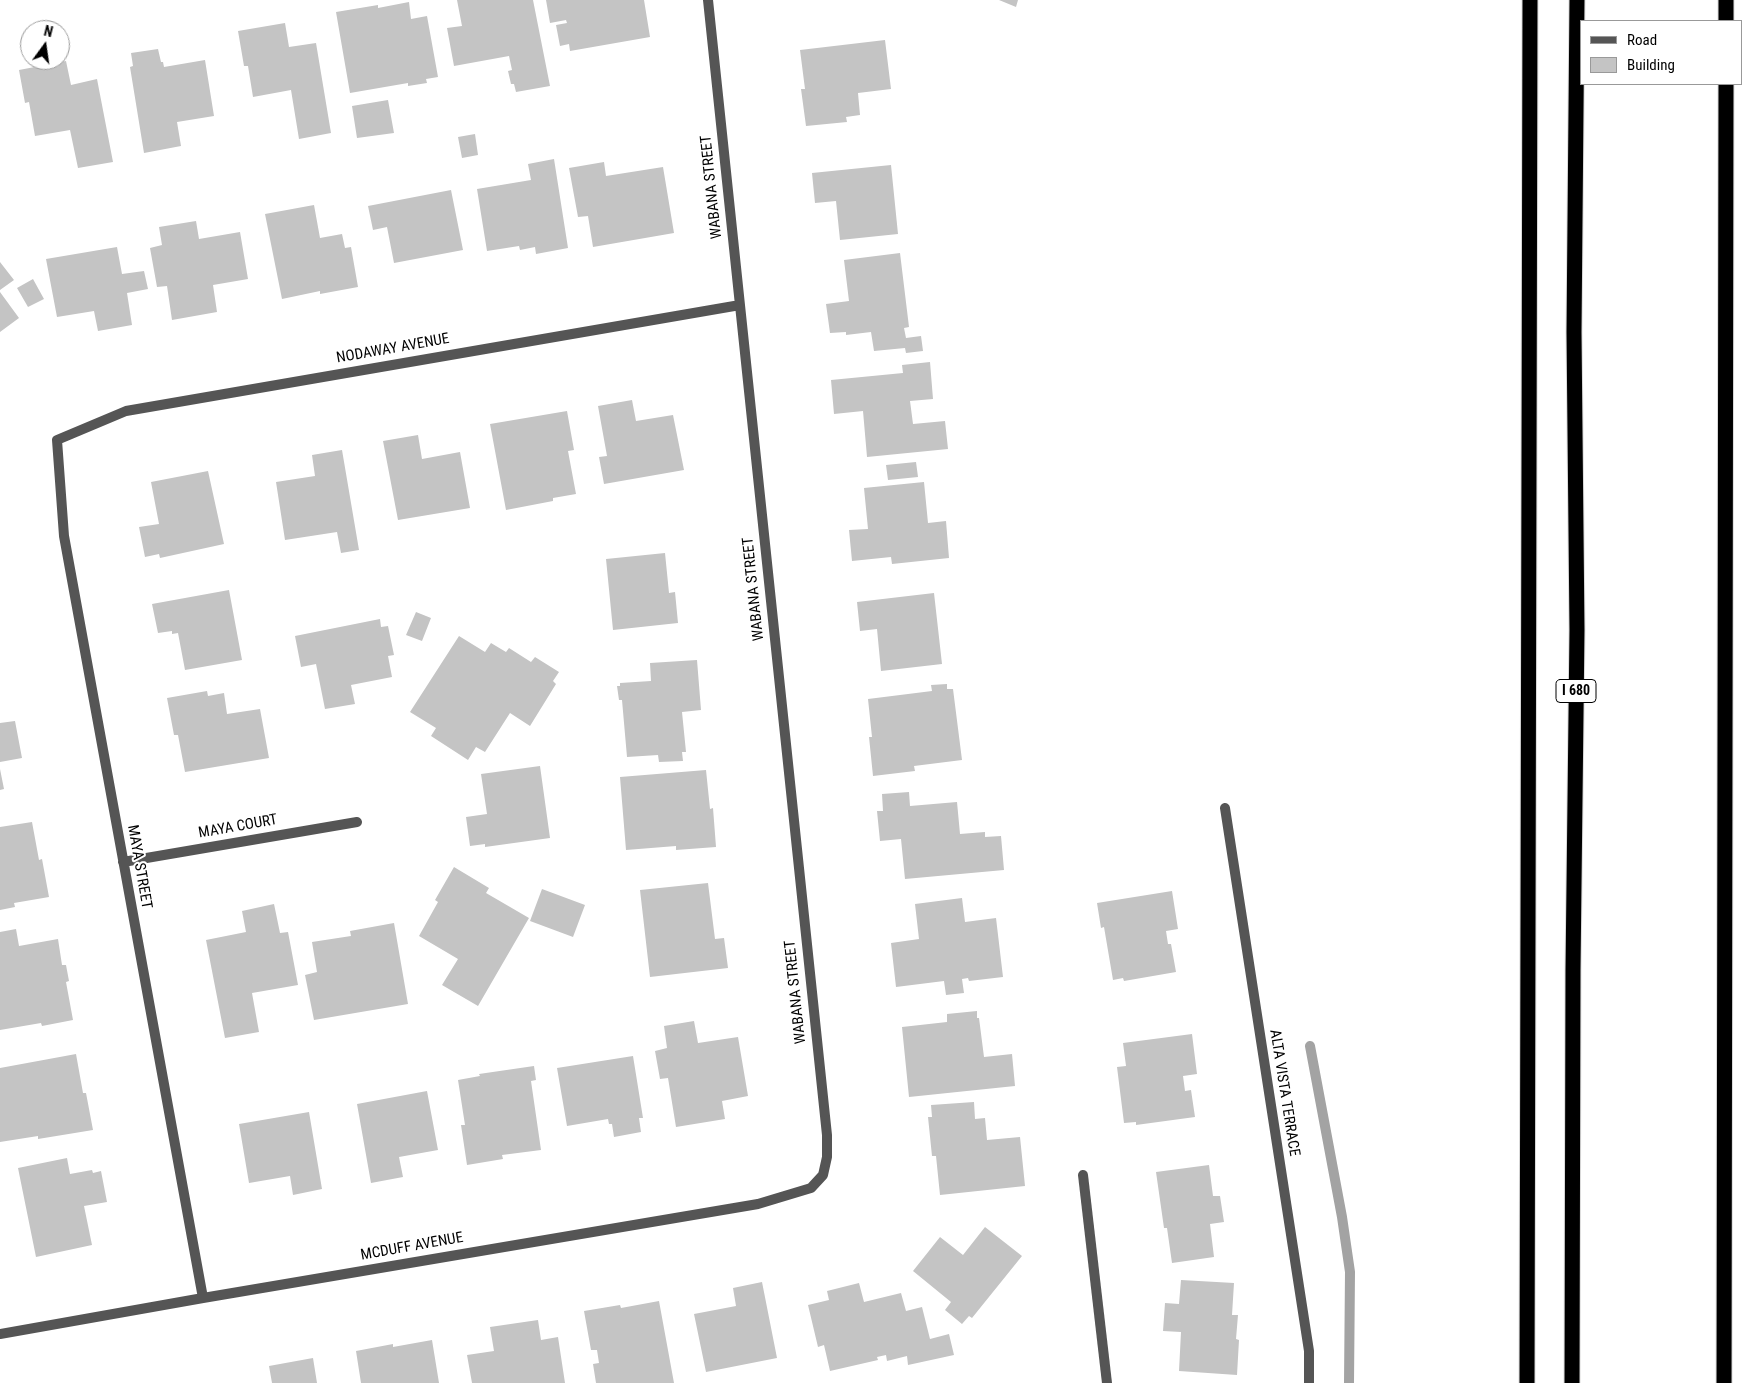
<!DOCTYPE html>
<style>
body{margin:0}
#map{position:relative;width:1762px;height:1383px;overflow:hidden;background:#fff;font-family:"Roboto Condensed",sans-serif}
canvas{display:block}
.legend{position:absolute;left:1580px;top:20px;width:162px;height:65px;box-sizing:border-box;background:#fff;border:1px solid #999;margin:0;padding:6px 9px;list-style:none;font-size:15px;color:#000}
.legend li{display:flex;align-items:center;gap:10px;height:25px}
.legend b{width:25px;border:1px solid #999}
.north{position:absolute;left:20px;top:20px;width:50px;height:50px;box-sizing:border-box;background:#fff;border:1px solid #999;border-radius:50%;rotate:14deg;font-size:14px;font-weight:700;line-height:20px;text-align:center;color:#000}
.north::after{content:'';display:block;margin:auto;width:18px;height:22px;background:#000;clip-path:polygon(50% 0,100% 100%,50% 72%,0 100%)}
</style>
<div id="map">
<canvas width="1762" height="1383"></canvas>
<ul class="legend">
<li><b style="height:6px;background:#555"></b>Road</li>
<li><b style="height:14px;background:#c4c4c4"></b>Building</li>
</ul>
<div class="north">N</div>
</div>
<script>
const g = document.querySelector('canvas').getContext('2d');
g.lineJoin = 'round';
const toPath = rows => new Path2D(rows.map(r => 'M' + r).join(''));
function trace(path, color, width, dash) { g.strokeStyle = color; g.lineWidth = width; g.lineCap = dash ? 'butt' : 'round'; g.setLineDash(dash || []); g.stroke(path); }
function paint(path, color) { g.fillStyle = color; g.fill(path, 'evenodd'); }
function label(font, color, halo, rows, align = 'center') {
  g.font = font + ' "Roboto Condensed",sans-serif'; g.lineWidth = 4; g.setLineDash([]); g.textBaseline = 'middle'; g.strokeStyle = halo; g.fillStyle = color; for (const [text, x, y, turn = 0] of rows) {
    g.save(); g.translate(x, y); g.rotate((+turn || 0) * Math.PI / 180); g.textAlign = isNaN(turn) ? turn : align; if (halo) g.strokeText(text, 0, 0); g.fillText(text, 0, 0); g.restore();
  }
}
const stream = toPath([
 [1310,1046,1342,1217,1350,1272,1349,1383]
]);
const building = toPath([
 [457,0,533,0,550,86,516,92,514,84,511,84,508,71,512,70,509,56,454,66,447,28,462,26],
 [546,0,644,0,650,37,570,51,569,44,560,46,556,25,567,23,566,20,550,23],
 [999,0,1018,0,1016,7],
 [409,2,411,19,427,16,438,77,426,79,427,83,408,86,408,83,350,93,336,12,378,5,378,8],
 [285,23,289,47,316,43,331,133,299,139,291,90,253,97,248,66,244,66,238,31],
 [885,40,891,89,858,93,860,115,846,117,847,122,806,126,801,89,805,89,800,50],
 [158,49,161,62,163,62,164,67,205,60,214,116,177,122,181,146,144,153,130,67,133,66,131,53],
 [66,61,71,85,97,79,113,162,78,168,70,130,35,136,29,102,25,103,19,70],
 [388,100,394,133,357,138,352,106],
 [475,134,478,155,462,158,458,137],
 [554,159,568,248,536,254,535,247,520,250,519,246,487,251,477,189,531,180,528,164],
 [604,162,606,176,663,167,674,233,593,247,588,216,578,217,569,168],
 [891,165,898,234,840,240,836,201,815,203,812,173],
 [451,190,463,250,394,263,387,227,373,230,368,206],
 [314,205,320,238,342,234,345,248,351,247,358,287,320,294,320,291,282,299,265,214],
 [196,221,199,239,240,232,248,279,213,285,217,312,172,320,167,286,157,287,150,248,162,245,159,227],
 [117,247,122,274,144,271,148,289,127,293,132,325,98,331,94,311,57,317,46,259],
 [900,253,909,327,904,328,906,338,921,336,923,351,906,353,905,348,874,351,871,332,846,335,846,332,830,333,826,304,849,301,844,260],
 [0,262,14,280,0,290],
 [33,279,44,299,28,307,17,288],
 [0,292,19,318,0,332],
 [930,362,933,399,910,401,913,424,945,421,948,449,867,457,863,411,834,414,831,380,903,373,902,365],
 [632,400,636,421,673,415,684,470,604,484,599,457,607,456,598,406],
 [567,411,574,450,568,451,576,494,553,498,553,501,506,510,490,424],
 [418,435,422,459,460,452,470,508,398,520,383,441],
 [342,450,359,550,341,553,337,532,285,540,276,482,315,476,312,455],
 [916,462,918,477,888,480,886,465],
 [208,471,224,544,160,558,159,554,145,557,139,527,159,524,151,482],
 [924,482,928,523,946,521,949,558,892,564,891,557,852,561,849,530,868,529,864,488],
 [665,553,669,593,675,592,678,623,613,630,606,559],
 [229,590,242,660,185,670,178,633,172,634,172,631,158,633,152,604],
 [934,593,942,664,881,671,877,629,860,631,857,602],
 [416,612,431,618,422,641,406,635],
 [380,619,381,627,388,626,394,655,388,656,392,677,351,685,355,704,325,709,316,664,301,667,295,636],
 [459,636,485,652,491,643,506,652,509,648,531,662,535,657,559,672,553,681,556,684,530,726,510,713,485,752,476,747,468,760,431,736,436,728,410,712],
 [697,660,701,710,682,712,686,752,682,752,683,761,659,762,658,755,627,757,622,700,619,700,617,686,620,686,620,683,651,681,650,663],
 [947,684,947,689,953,689,962,760,914,766,915,771,873,776,869,737,872,737,868,699,932,691,931,685],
 [207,691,208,696,224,693,227,714,260,709,269,758,185,772,178,735,174,735,167,698],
 [15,721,22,758,0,762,0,723],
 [540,766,550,838,485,847,485,844,470,846,466,817,487,814,481,774],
 [0,769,4,789,0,790],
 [706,770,710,809,713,808,716,847,676,850,676,846,626,850,620,777],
 [909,792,910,806,957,802,960,834,985,832,985,837,1001,836,1004,870,905,879,901,839,880,841,877,811,883,811,882,794],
 [32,822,39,860,42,859,49,897,14,903,15,907,0,910,0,827],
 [454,867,489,888,486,893,529,918,478,1006,442,985,458,959,419,936,438,902,435,900],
 [708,883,715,939,724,938,728,968,650,977,640,890],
 [542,889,585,905,573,937,530,921],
 [1172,891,1178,929,1166,931,1168,944,1171,944,1176,972,1124,981,1123,978,1113,980,1104,927,1101,928,1097,903],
 [962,898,965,922,996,918,1003,977,969,981,968,978,962,979,964,993,946,995,944,981,896,987,891,943,919,939,915,904],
 [274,904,280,933,288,932,298,985,252,993,259,1032,225,1038,206,940,246,932,242,911],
 [394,923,408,1004,314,1020,305,975,317,972,312,942,351,936,350,931],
 [16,929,19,946,58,939,62,965,66,965,69,981,66,982,73,1020,42,1026,41,1023,0,1030,0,932],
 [977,1011,977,1018,979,1018,984,1057,1012,1054,1015,1086,909,1097,902,1027,947,1022,947,1014],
 [694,1021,698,1043,738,1037,748,1096,722,1101,725,1119,676,1127,668,1078,660,1079,655,1051,667,1048,664,1026],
 [1192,1034,1197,1074,1183,1076,1185,1091,1191,1090,1195,1117,1136,1125,1136,1122,1124,1123,1117,1067,1126,1066,1123,1043],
 [76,1054,83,1093,86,1093,93,1130,38,1139,38,1136,0,1142,0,1068],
 [633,1056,643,1118,639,1118,641,1132,614,1137,612,1124,609,1124,608,1119,567,1126,557,1068],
 [534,1066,536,1080,531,1081,541,1150,502,1155,503,1159,467,1165,461,1125,465,1125,458,1080,480,1076,479,1074],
 [427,1091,438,1150,399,1157,403,1177,371,1183,357,1104],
 [974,1102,975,1119,985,1118,987,1140,1020,1137,1025,1186,940,1195,936,1156,932,1156,928,1117,932,1117,931,1105],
 [309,1112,322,1189,293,1195,290,1176,249,1183,239,1124],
 [67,1158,70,1174,92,1170,93,1173,101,1171,107,1202,84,1206,92,1245,36,1257,18,1168],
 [1209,1165,1213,1196,1220,1196,1224,1222,1210,1224,1214,1257,1172,1263,1167,1228,1164,1228,1156,1172],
 [985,1227,1022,1256,972,1318,969,1316,962,1324,945,1310,951,1302,913,1271,940,1237,963,1255],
 [1181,1280,1234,1283,1232,1315,1238,1315,1236,1339,1239,1340,1237,1375,1179,1371,1181,1332,1163,1331,1165,1303,1179,1304],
 [762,1282,777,1358,706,1372,694,1314,736,1306,733,1288],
 [859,1283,864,1302,901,1293,906,1311,922,1307,930,1339,949,1334,954,1355,908,1365,907,1356,887,1361,886,1355,877,1357,878,1360,830,1371,824,1345,818,1347,808,1305,829,1300,827,1291],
 [659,1301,674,1383,596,1383,593,1364,599,1363,597,1350,591,1350,584,1311,620,1305,621,1308],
 [538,1320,541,1340,558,1337,565,1383,472,1383,467,1355,494,1351,490,1327],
 [432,1340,439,1383,361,1383,356,1351,393,1344,393,1347],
 [313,1358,317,1383,272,1383,269,1366]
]);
const service = toPath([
 [1083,1175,1107,1383]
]);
const minor = toPath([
 [1225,808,1309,1351,1309,1383],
 [123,862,357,822],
 [203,1298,64,536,57,440,126,411,740,305],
 [0,1334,203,1298,758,1204,811,1188,823,1175,827,1157,827,1135,708,0]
]);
const motorway = toPath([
 [1726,21,1726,0],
 [1527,1383,1530,0],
 [1572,1383,1573,970,1577,630,1574,332,1577,0],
 [1724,1383,1726,84]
]);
const shields = [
 [1576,691,40]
];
const shieldNames = [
 ["I 680",1576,691]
];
const streetNames = [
 ["WABANA STREET",712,187,-96],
 ["NODAWAY AVENUE",393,349,-10],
 ["WABANA STREET",754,589,-96],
 ["MAYA COURT",238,827,-10],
 ["MAYA STREET",139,867,80],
 ["WABANA STREET",796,992,-96],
 ["ALTA VISTA TERRACE",1284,1093,81],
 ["MCDUFF AVENUE",412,1247,-10]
];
trace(stream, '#a3a3a3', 10);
paint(building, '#c4c4c4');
trace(motorway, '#dbdbdb', 17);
trace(service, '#555', 10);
trace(minor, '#555', 10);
trace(motorway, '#000', 15);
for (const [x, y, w] of shields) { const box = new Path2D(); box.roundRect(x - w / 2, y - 11.5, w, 23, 4); g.fillStyle = '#fff'; g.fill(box); trace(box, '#000', 1); }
label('bold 14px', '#000', null, shieldNames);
label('15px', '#000', '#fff', streetNames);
</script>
